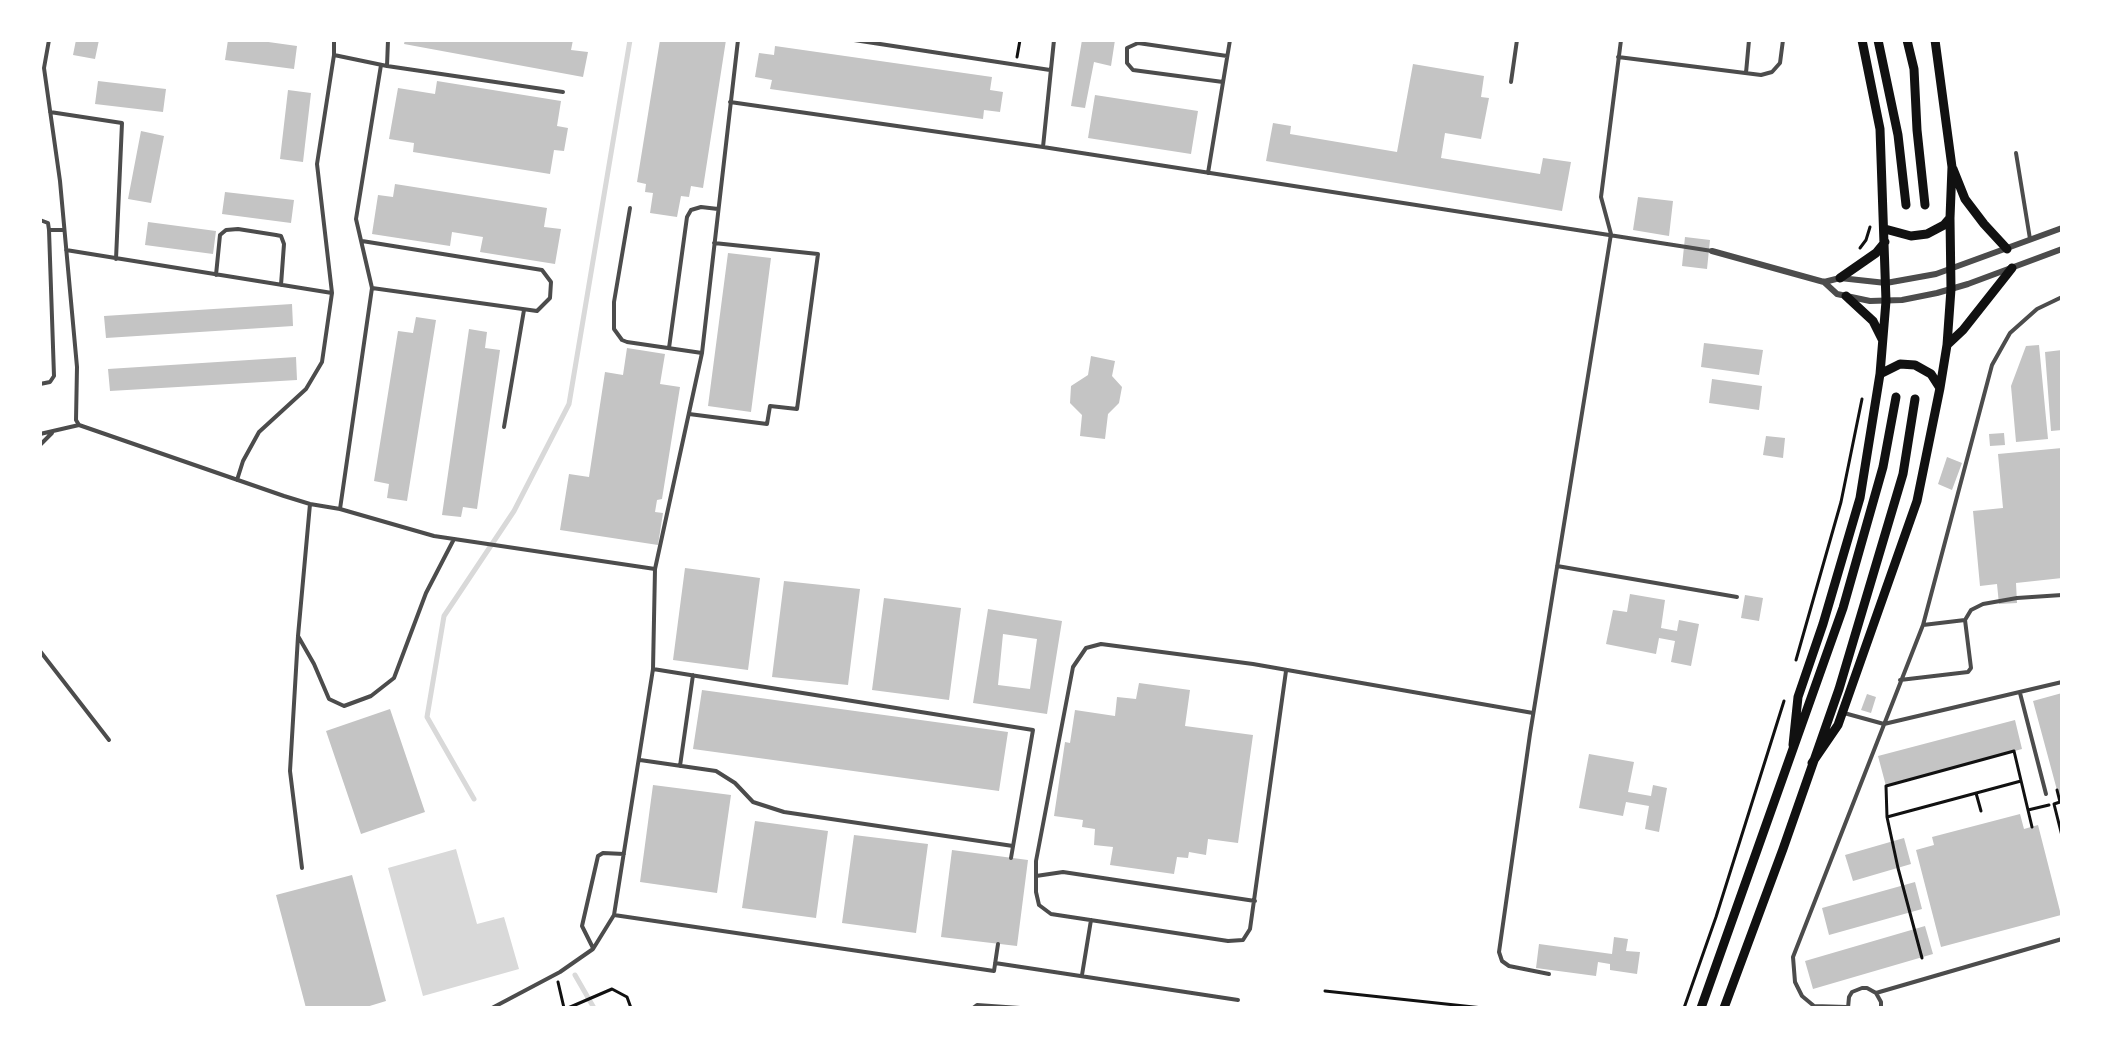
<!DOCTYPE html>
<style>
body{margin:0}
#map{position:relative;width:2102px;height:1048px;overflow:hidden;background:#fff;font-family:Commissioner,sans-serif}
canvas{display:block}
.frame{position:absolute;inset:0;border:42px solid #fff;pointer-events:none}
</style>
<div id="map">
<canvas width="2102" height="1048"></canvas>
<div class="frame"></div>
</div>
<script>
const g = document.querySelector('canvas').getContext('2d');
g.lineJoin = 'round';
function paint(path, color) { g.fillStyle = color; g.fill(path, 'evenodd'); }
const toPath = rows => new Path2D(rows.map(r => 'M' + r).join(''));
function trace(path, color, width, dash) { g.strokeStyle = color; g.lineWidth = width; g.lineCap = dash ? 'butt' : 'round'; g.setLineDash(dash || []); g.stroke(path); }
const water = toPath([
 [456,849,477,924,504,917,519,969,423,996,388,868]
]);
const stream = toPath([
 [474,799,427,717,444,616,514,511,569,404,630,40],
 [575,975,594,1008]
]);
const building = toPath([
 [76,40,99,40,95,59,73,55],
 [228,40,254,40,297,46,294,69,225,60],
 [405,40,573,40,571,50,588,52,583,77,404,44],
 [660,40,726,40,703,188,691,186,689,197,681,196,677,217,650,213,653,193,645,192,646,184,637,182],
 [1082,40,1115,40,1111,66,1094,62,1085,108,1071,106],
 [775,46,992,77,990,90,1003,92,1000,112,984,110,983,119,770,89,772,80,755,77,759,53,774,55],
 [1413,64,1484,76,1481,97,1489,98,1481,139,1445,133,1441,158,1540,174,1543,158,1571,162,1562,211,1266,161,1273,123,1291,126,1290,134,1397,152],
 [98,81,166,89,163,112,95,104],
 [437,81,561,101,557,126,568,128,564,151,554,150,550,174,413,152,414,143,389,139,398,88,435,94],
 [288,90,311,93,303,162,280,159],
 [1095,95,1198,111,1191,154,1088,138],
 [141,131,164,136,151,203,128,199],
 [395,184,547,208,544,227,561,229,555,264,480,252,483,237,452,232,450,246,372,234,378,195,393,197],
 [225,192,294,200,291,223,222,214],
 [1638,197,1673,201,1669,236,1633,230],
 [148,222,216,231,213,254,145,245],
 [1685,237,1710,240,1707,269,1682,266],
 [728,253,771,258,751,412,708,406],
 [292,304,293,326,106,338,104,316],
 [416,317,436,320,407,501,387,498,389,484,374,481,398,331,413,333],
 [469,329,487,332,485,348,500,350,477,509,463,507,461,517,442,515],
 [1704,343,1763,350,1759,375,1701,367],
 [2039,345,2048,439,2016,442,2011,386,2026,346],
 [627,348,665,354,660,384,680,387,662,499,657,500,655,512,663,513,658,545,560,530,569,474,589,477,605,372,623,375],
 [2062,350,2062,430,2051,431,2045,352],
 [1091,356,1115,361,1112,376,1122,387,1119,403,1108,414,1105,439,1080,436,1082,415,1070,403,1071,386,1088,375],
 [296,357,297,380,110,391,108,369],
 [1712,379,1762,386,1759,410,1709,403],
 [2004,433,2005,445,1990,446,1989,434],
 [1766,436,1785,438,1783,458,1763,455],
 [2062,448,2062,578,2016,583,2017,603,1999,604,1997,584,1980,586,1973,511,2003,508,1998,454],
 [1947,457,1962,463,1952,490,1938,484],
 [685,568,760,578,748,670,673,660],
 [784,581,860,589,848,685,772,677],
 [1630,594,1665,600,1661,628,1677,631,1679,620,1699,624,1691,666,1671,662,1675,641,1659,638,1656,654,1606,644,1613,610,1627,612],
 [1745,595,1763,598,1759,621,1741,618],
 [884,598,961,608,949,700,872,690],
 [988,609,1062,621,1047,714,973,703],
 [1003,634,1037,639,1030,689,998,685],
 [1139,683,1190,690,1185,726,1253,735,1238,843,1208,839,1206,855,1189,852,1188,858,1177,857,1174,874,1110,865,1113,847,1094,845,1095,829,1082,827,1083,820,1054,816,1065,742,1070,743,1075,710,1115,716,1117,697,1136,699],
 [702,690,1008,732,999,791,693,749],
 [2062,693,2062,805,2061,805,2033,701],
 [1867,694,1876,697,1871,713,1861,710],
 [390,709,425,812,361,834,326,731],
 [2015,720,2022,749,1886,786,1878,756],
 [1589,754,1634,762,1628,792,1651,796,1653,785,1667,788,1659,832,1645,829,1649,806,1626,802,1623,816,1579,808],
 [653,785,731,795,717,893,640,882],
 [2020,814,2024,829,2038,825,2061,915,1941,947,1916,850,1934,845,1932,837],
 [755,821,828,831,816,918,742,908],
 [854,835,928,844,916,933,842,923],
 [1904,838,1911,864,1853,881,1845,855],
 [952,850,1028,860,1017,946,941,937],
 [352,875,386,1001,363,1008,306,1008,276,895],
 [1915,882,1922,909,1829,935,1822,908],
 [1925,926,1933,954,1813,989,1805,961],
 [1614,937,1628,939,1626,951,1640,952,1637,974,1610,970,1610,964,1598,962,1596,976,1536,968,1539,944,1612,954]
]);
const path = toPath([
 [1017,57,1020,40],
 [1860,248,1866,240,1870,227],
 [1796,660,1841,502,1862,399],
 [2057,790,2060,802,2054,804,2062,836],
 [1976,793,1981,811],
 [2028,810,2049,805],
 [1887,817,2021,781],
 [1922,958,1898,868,1887,817,1886,786,2014,751,2032,827],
 [558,982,564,1008],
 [1325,991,1483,1008],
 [568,1008,612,989,627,997,631,1008],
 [1684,1008,1716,917,1784,701]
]);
const service = toPath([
 [49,40,44,68,60,181,77,367,76,420,79,425],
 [854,40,1050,70],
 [334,55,387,66,563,92],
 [1618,57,1761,75,1772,72,1780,63,1783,40],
 [387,66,388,40],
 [1746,73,1749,40],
 [1223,82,1133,70,1127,63,1127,48,1138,43,1227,56],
 [1511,82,1517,40],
 [730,102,1043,147,1712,251],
 [50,112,122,123,116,259],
 [1043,147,1054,40],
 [2016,153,2030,239],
 [1208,173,1230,40],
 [630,208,614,302,614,329,622,340,627,342,702,353],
 [40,220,48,223,49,230],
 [362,241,542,270,551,282,550,298,537,311,372,288],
 [66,250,332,293],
 [216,275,220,235,226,230,238,229,276,235,281,236,284,244,281,285],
 [669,348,687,217,691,210,701,207,718,209],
 [40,384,50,382,54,376,49,230,64,230],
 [689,414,767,424,770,406,797,409,818,254,714,243],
 [79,425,284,496,310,504,340,509,434,536,655,569],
 [504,427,524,310],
 [40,434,79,425],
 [40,445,52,433],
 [237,480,243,461,259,432,306,389,322,362,332,293,317,164,334,55,334,40],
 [340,509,372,288,356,219,381,65],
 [1557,566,1737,597],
 [1965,620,1971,610,1983,604,2017,598,2062,595],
 [298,636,314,664,329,699,344,706,371,696,394,678,426,593,454,539],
 [40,651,109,740],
 [653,669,1033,730,1011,858],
 [1286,671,1250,929,1243,940,1228,941,1051,914,1039,905,1036,892,1036,861,1073,667,1086,648,1101,644,1253,664,1533,713],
 [1900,680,1968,672,1971,668,1965,620,1923,625],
 [2020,693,2046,794],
 [1844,713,1884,724,2062,682],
 [640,760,716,771,735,783,753,802,784,812,1013,846],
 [680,766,693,675],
 [302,868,290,771,298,636,310,504],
 [1036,876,1063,872,1255,901],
 [614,915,994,971,998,944],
 [593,948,582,926,598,856,603,853,624,854],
 [995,963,1238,1000],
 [1549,974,1509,966,1502,961,1499,952,1530,734,1611,234,1601,197,1621,40],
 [1082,975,1091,920],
 [1876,993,2062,939],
 [1847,1007,1814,1006,1802,996,1795,982,1793,957,1923,625,1992,365,2010,333,2037,309,2062,297],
 [492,1008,560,972,593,949,614,915,653,669,655,569,702,353,738,40],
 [973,1008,977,1005,1020,1008],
 [1848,1008,1849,997,1852,992,1862,988,1867,988,1876,993,1881,1002,1881,1008]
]);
const minor = toPath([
 [1712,251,1824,282,1840,278,1886,283,1936,274,2062,228],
 [1824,282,1837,294,1870,301,1902,300,1937,293,1968,284,2062,249]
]);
const secondary = toPath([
 [1878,40,1898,135,1906,205],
 [1907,40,1914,69,1917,130,1925,205],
 [1953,169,1965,199,1984,224,2007,249],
 [1885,229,1911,236,1927,234,1944,225,1950,218],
 [1840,278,1876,253,1885,242],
 [1846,296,1873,321,1882,339],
 [1947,345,1963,330,2012,268],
 [1880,374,1900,364,1915,365,1931,374,1940,388],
 [1793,745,1798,697,1823,624,1860,498,1880,374,1886,301,1880,129,1862,40],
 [1812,763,1838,725,1917,501,1940,388,1947,345,1951,289,1950,218,1952,167,1935,40],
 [1701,1008,1843,608,1883,467,1896,397],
 [1724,1008,1783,849,1839,689,1903,474,1915,399]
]);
paint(water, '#d9d9d9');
trace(stream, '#d9d9d9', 5);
paint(building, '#c4c4c4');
trace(path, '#111', 3);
trace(service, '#4c4c4c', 4);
trace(minor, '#4c4c4c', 6);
trace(secondary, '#111', 9);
</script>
